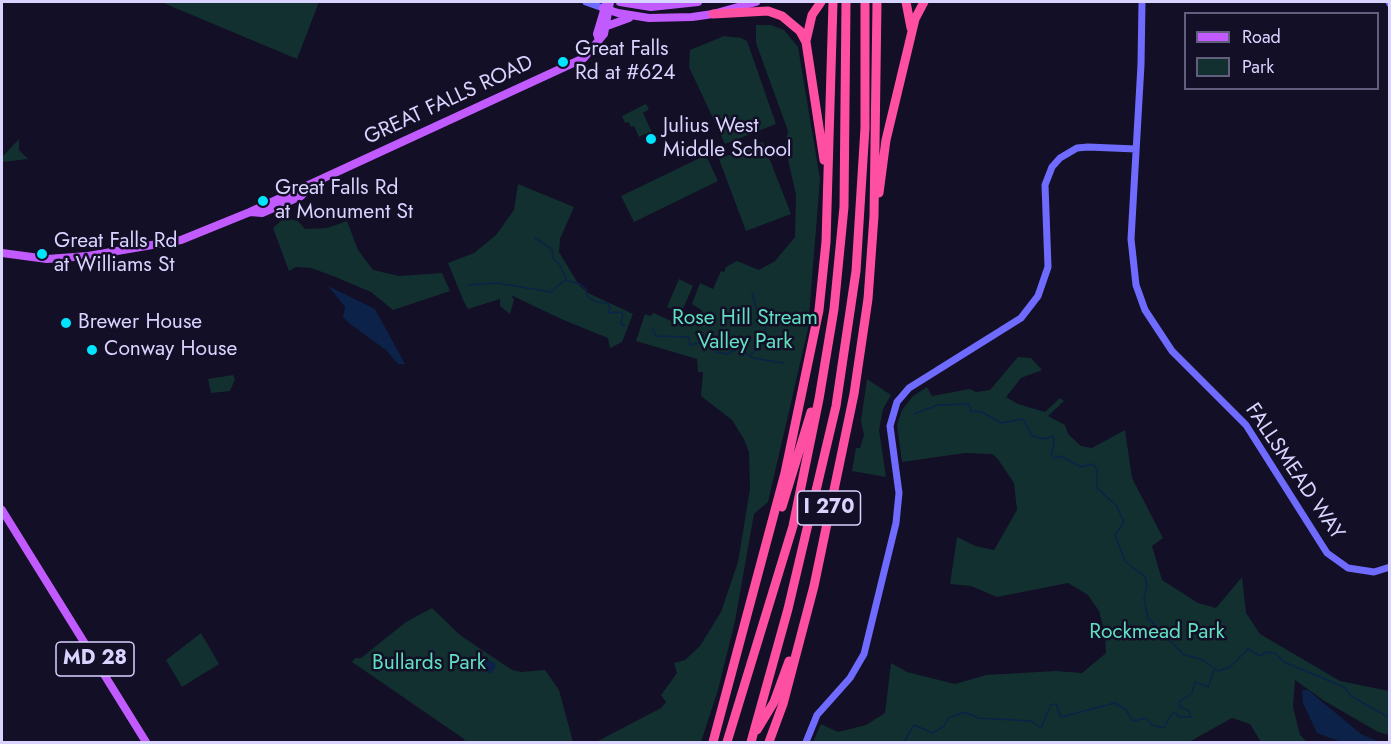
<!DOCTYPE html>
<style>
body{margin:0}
#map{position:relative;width:1391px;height:744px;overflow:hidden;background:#130f26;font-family:Jost,sans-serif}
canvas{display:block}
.frame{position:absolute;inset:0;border:3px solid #d9d4ff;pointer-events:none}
.legend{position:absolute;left:1184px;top:12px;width:195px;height:78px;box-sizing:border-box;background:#130f26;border:2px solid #625e7d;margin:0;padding:8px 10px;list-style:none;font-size:18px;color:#d9d4ff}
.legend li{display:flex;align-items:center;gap:12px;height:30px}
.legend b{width:30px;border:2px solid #625e7d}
</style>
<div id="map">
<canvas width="1391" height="744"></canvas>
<div class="frame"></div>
<ul class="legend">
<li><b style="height:8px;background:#c25bff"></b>Road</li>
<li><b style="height:16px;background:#12302f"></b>Park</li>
</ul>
</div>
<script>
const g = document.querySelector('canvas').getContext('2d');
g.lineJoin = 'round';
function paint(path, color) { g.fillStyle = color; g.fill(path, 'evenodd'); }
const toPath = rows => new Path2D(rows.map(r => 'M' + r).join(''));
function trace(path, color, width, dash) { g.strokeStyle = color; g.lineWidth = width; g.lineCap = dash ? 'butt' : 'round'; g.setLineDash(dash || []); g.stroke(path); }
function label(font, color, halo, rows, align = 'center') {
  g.font = font + ' Jost,sans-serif'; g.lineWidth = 5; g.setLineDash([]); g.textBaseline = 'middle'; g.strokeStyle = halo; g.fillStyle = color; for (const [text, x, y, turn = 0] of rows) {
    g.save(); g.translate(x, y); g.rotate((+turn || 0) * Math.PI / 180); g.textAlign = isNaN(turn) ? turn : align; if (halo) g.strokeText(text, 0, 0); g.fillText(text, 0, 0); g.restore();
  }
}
const green = toPath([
 [161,2,319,2,297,59],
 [756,25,771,25,784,30,798,47,820,179,808,329,768,502,754,514,735,621,718,690,701,742,596,742,661,708,666,702,661,695,677,673,674,663,685,660,700,646,721,612,738,562,750,489,749,452,744,439,732,420,701,396,703,372,698,372,697,359,636,341,645,314,650,316,654,313,671,321,683,321,703,311,692,304,700,283,713,289,721,271,724,272,726,267,737,261,759,270,775,261,795,237,796,195,785,146,788,131,756,43],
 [724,36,741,38,747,41,776,124,725,144,689,67,690,50],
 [646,104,649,109,643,113,654,137,648,140,645,134,639,137,634,126,631,127,628,122,625,123,622,116],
 [19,139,19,150,28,159,2,162,2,157],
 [763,142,791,214,746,231,719,159],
 [706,155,718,181,634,222,621,196],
 [518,184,574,207,560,239,559,252,579,285,588,293,633,314,622,342,610,348,608,338,561,319,511,295,514,300,510,314,500,306,500,299,468,309,464,302,448,263,474,253,496,235,514,210],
 [284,218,298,221,305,229,327,228,347,221,358,250,373,270,399,276,442,273,450,291,393,310,371,292,333,276,311,268,296,267,289,271,273,228],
 [679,279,693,286,681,313,667,307],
 [1018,357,1031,358,1042,370,1021,378,1006,397,1018,404,1045,412,1060,398,1064,401,1048,416,1065,425,1068,434,1081,446,1092,448,1125,430,1132,478,1163,538,1152,546,1162,580,1198,603,1216,608,1242,577,1246,613,1260,634,1340,681,1389,691,1389,735,1378,732,1323,700,1295,680,1293,707,1300,735,1307,742,1261,742,1250,724,1232,718,1189,742,813,742,821,724,838,732,866,725,885,713,891,663,907,672,955,684,986,675,1056,671,1082,673,1106,653,1105,634,1099,611,1088,595,1068,583,997,597,971,586,950,584,957,537,975,546,994,550,1017,510,1014,483,997,458,992,454,965,453,902,462,897,425,902,410,913,396,927,387,932,396,970,389,976,392,990,390],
 [233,375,235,379,230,391,211,393,208,379],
 [867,379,891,395,883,409,879,430,886,477,852,471,856,448,860,448,864,435,861,421],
 [432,608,460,635,512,670,521,672,545,670,559,690,573,742,465,742,464,739,352,662,355,658,361,658,406,622],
 [201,633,219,664,182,687,166,660]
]);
const water = toPath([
 [328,286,375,309,405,364,398,364,386,350,350,324,343,317,345,307],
 [481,655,497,665,491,674,474,664],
 [1302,690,1308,690,1361,734,1380,742,1341,742,1317,733,1303,703]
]);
const stream = toPath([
 [535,238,552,249,553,258,560,265,567,281,580,284,586,289,587,296,596,302,607,303,610,307,609,313,620,312,623,314,621,324,625,326],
 [468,285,497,283,551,292,566,279],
 [653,329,656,336,689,337,690,345,704,342,713,346,716,352,727,354,738,348,753,358,783,363],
 [751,355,759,346,766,326,758,314,752,293],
 [914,414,938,405,969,404,971,411,982,412,1001,423,1023,419,1032,436,1045,439,1053,436,1054,446,1051,454,1055,458,1061,456,1081,467,1093,464,1097,470,1097,488,1116,505,1124,522,1115,535,1125,561,1145,577,1147,585,1144,599,1148,618,1183,654,1203,660,1218,671,1230,667,1248,649,1260,656,1267,652,1275,653,1284,662,1344,687,1351,696,1390,718],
 [904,742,914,725,933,733,944,726,948,718,965,712,978,718,1031,721,1041,728,1051,705,1056,704,1061,717,1115,703,1125,709,1133,721,1146,718,1152,725,1164,728,1171,715,1175,712,1179,717,1191,717,1189,711,1180,707,1179,702,1192,693,1195,682,1208,687,1214,670]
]);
const secondary = toPath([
 [586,2,603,8],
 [1142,2,1141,65,1131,239,1136,285,1145,310,1172,351,1246,425,1327,553,1348,568,1374,572,1390,567],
 [1389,2,1390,4],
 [806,742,817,715,850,678,864,654,896,523,899,493,890,426,897,402,909,388,1021,318,1038,296,1048,267,1045,185,1052,167,1060,158,1077,148,1088,147,1136,149]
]);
const primary = toPath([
 [620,2,651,7,698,2],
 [603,8,618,13,649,18,692,17,713,14,756,2],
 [607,26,629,18],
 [599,40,597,34,606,4],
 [250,212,262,213,301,196,308,188],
 [2,253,47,259,88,256,181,240,250,212,584,58,604,34,610,2],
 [2,510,146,742]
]);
const highway = toPath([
 [906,2,911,28],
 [713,14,768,11,782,16,800,31,806,42,824,160],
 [806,41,812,15,821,2],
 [879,193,886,140,915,19,924,2],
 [782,507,811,412],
 [757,730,774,702,789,661],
 [713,742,785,473,819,310,826,242,833,2],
 [727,742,793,526,819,399,834,309,844,207,846,2],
 [751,742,788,609,836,406,856,271,865,128,865,2],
 [769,742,783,704,814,586,854,394,868,299,874,216,877,2]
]);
const markers = [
 [563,62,6,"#00e5ff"],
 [651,139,6,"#00e5ff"],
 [263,201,6,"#00e5ff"],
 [42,254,6,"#00e5ff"],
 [66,323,6,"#00e5ff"],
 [92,350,6,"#00e5ff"]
];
const shields = [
 [829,508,63],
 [95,659,78]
];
const shieldNames = [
 ["I 270",829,508],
 ["MD 28",95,659]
];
const poiNames = [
 ["Great Falls",575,50],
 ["Rd at #624",575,74],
 ["Julius West",663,127],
 ["Middle School",663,151],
 ["Great Falls Rd",275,189],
 ["at Monument St",275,213],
 ["Great Falls Rd",54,242],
 ["at Williams St",54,266],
 ["Brewer House",78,323],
 ["Conway House",104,350]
];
const streetNames = [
 ["GREAT FALLS ROAD",449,101,-25],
 ["FALLSMEAD WAY",1294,472,56]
];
const parkNames = [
 ["Rose Hill Stream",745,319],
 ["Valley Park",745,343],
 ["Rockmead Park",1157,633],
 ["Bullards Park",429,664]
];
paint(green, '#12302f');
paint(water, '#0c2248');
trace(stream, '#0c2248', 1.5);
trace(secondary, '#6f6bff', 7);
trace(primary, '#c25bff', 8);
trace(highway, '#ff4fa3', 9);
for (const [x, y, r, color] of markers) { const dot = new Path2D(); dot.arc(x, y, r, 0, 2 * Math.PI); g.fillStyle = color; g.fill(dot); trace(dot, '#130f26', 2); }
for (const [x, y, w] of shields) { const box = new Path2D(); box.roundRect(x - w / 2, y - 17, w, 34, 4.5); g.fillStyle = '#130f26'; g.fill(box); trace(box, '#d9d4ff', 1.5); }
label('bold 20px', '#d9d4ff', null, shieldNames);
label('21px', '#d9d4ff', '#130f26', poiNames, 'left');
label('21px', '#d9d4ff', '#130f26', streetNames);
label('21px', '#5fe0c0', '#130f26', parkNames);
</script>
